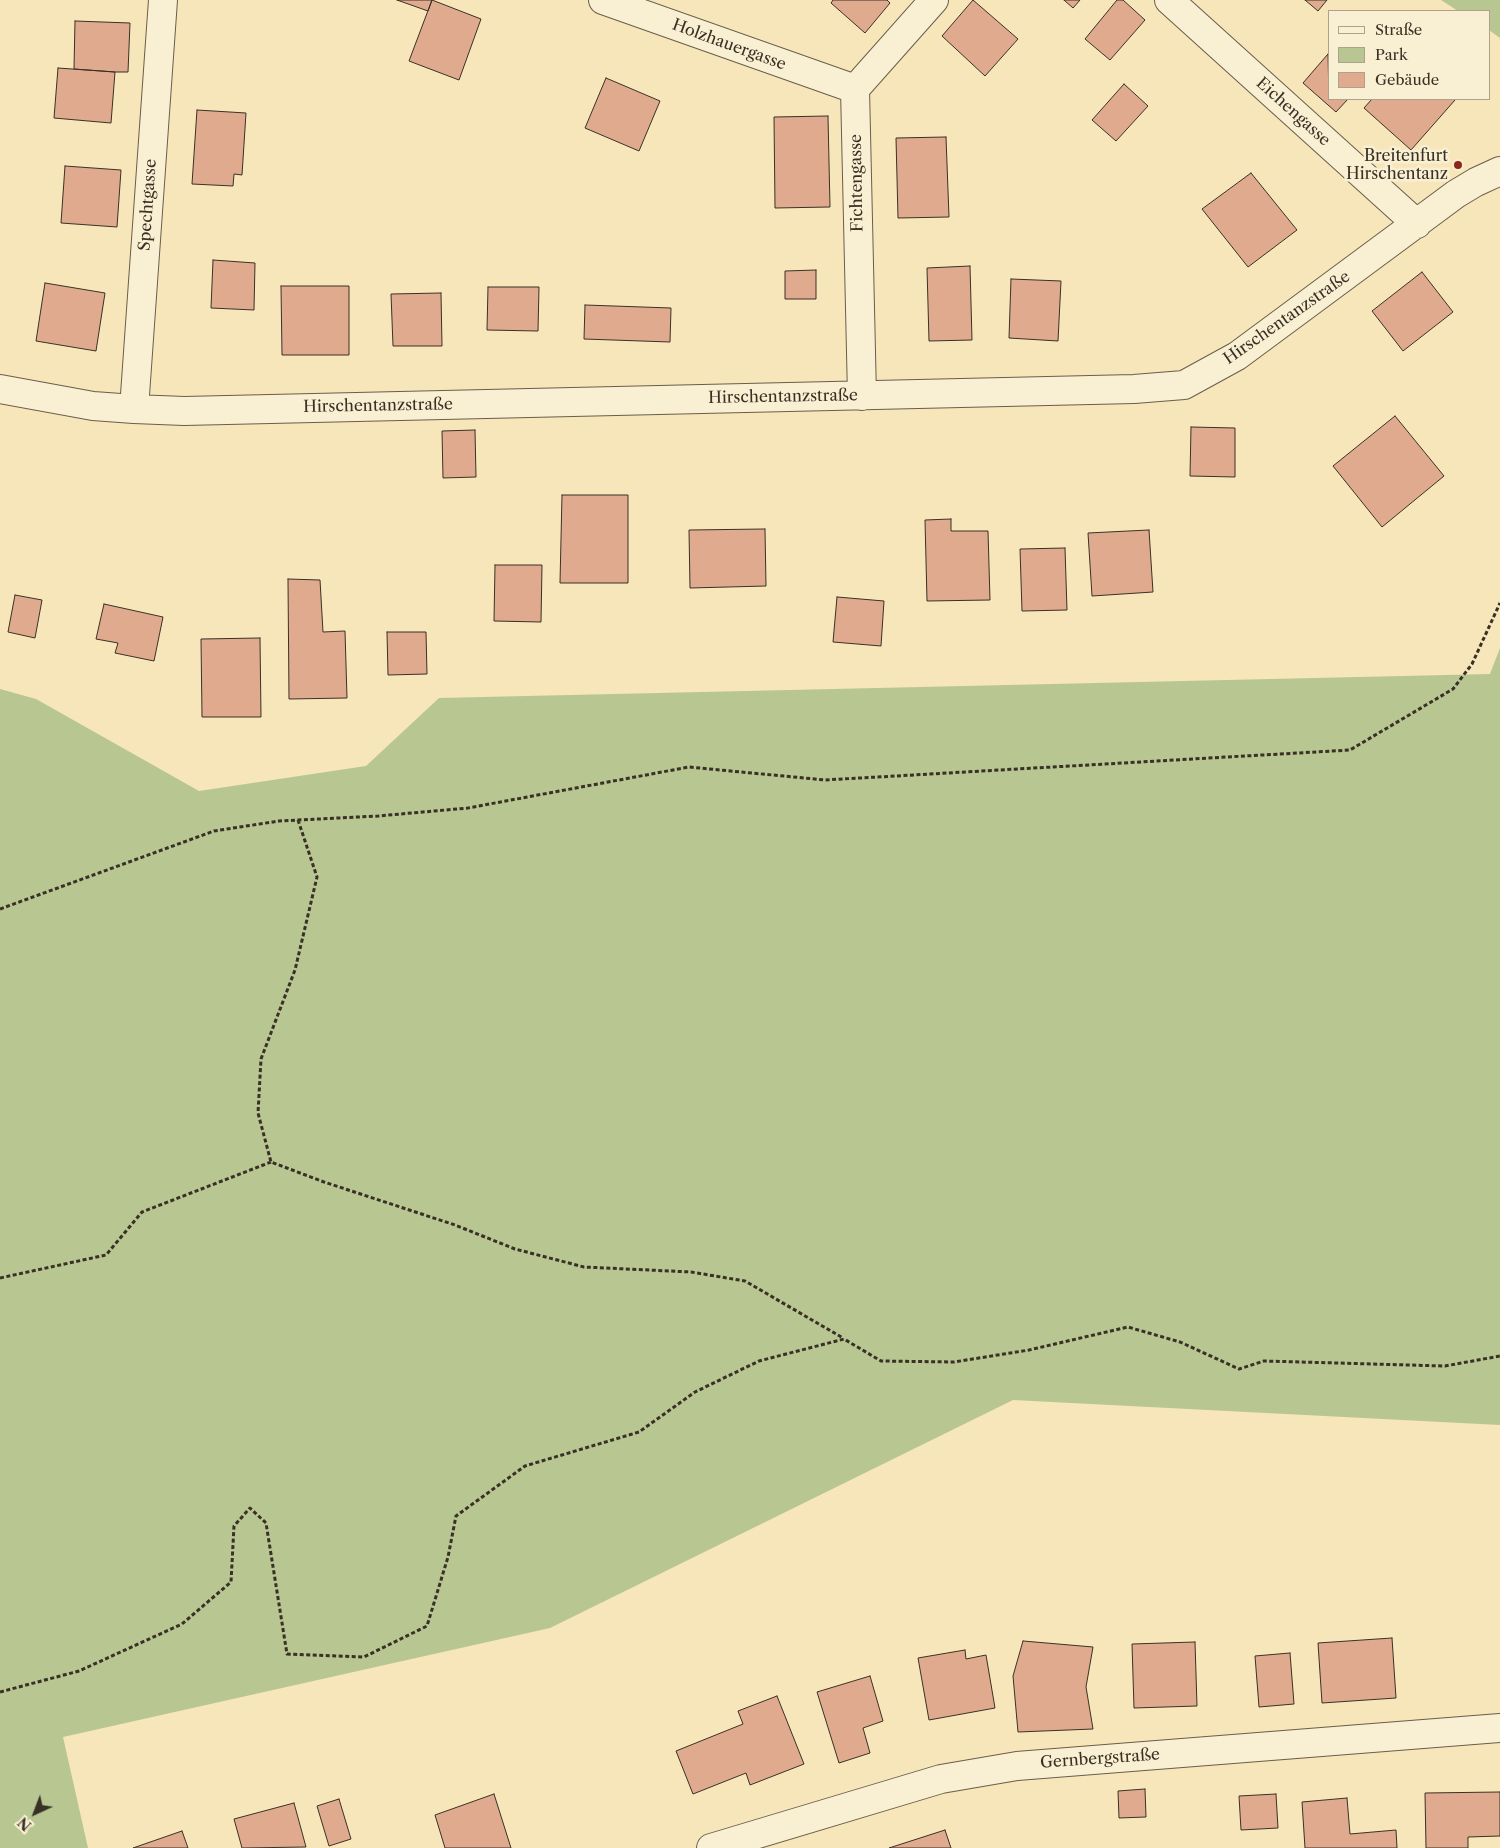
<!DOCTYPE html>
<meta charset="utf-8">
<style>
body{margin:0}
#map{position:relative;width:1500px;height:1848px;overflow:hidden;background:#f6e6b9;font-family:"Libre Caslon Text",serif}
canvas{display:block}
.legend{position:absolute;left:1328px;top:10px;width:162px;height:90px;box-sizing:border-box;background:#f9efd2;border:1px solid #ada38d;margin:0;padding:6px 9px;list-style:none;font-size:15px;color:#3a3126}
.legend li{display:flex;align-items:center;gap:10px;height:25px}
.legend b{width:25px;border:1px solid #ada38d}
.north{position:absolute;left:10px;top:1788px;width:50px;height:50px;-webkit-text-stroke:4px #f9efd2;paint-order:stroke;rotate:223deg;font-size:14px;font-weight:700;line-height:20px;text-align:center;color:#3a3126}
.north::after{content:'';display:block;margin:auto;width:18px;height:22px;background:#3a3126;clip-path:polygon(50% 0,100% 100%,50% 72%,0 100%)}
</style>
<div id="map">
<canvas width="1500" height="1848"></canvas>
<ul class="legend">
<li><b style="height:6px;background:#f9efd2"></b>Straße</li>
<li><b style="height:14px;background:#b8c692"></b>Park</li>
<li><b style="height:14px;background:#dfaa8e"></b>Gebäude</li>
</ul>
<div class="north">N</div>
</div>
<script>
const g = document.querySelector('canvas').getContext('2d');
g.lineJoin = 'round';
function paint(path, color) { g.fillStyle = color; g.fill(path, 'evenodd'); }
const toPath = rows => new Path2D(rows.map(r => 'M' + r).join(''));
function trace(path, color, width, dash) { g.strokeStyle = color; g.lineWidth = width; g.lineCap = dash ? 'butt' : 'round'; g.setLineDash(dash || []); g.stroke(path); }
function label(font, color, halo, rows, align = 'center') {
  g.font = font + ' "Libre Caslon Text",serif'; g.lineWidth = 5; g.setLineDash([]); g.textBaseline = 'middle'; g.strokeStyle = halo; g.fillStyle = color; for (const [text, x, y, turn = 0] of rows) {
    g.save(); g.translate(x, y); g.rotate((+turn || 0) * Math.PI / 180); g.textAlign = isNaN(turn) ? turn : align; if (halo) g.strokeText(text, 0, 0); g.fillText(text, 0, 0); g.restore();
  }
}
const green = toPath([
 [1441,0,1500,0,1500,38,1489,30,1489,11,1458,11],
 [1500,648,1500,1425,1013,1400,550,1628,63,1737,88,1848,0,1848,0,689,36,699,199,791,366,766,439,698,1490,674]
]);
const building = toPath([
 [397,0,432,0,428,11,397,0],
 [432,0,481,19,459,80,409,61,432,0],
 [833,0,887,0,890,3,865,33,831,3,833,0],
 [973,0,1018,39,985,76,942,36,973,0],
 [1064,0,1080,0,1073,8,1064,0],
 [1117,0,1123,0,1145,20,1110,60,1085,39,1117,0],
 [1305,0,1327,0,1318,11,1305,0],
 [75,21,130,23,128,72,115,72,74,69,75,21],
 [1328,54,1329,99,1348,99,1336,112,1303,83,1328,54],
 [58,68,115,72,111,123,54,118,58,68],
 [606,78,660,101,639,151,585,128,606,78],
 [1124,84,1148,106,1116,141,1092,120,1124,84],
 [1372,99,1453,99,1455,100,1411,150,1364,108,1372,99],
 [197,110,246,113,242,175,234,174,233,186,192,184,197,110],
 [828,116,830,207,775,208,774,117,828,116],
 [946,137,949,217,898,218,896,138,946,137],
 [65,166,121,170,117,227,61,223,65,166],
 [1251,173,1297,230,1248,267,1202,209,1251,173],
 [213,260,255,263,254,310,211,308,213,260],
 [970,266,972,340,929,341,927,268,970,266],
 [816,270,816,299,785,299,785,271,816,270],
 [1422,272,1453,312,1403,351,1372,311,1422,272],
 [1011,279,1061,281,1058,341,1009,338,1011,279],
 [45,283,105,293,96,351,36,341,45,283],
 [281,286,349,286,349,355,282,355,281,286],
 [488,287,539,287,538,331,487,330,488,287],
 [441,293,442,346,393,346,391,294,441,293],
 [585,305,671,308,670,342,584,339,585,305],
 [1395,416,1444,476,1382,527,1333,466,1395,416],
 [1191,427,1235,428,1235,477,1190,476,1191,427],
 [475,430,476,477,443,478,442,431,475,430],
 [562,495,628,495,628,583,560,583,562,495],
 [951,519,951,531,988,531,990,600,927,601,925,520,951,519],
 [765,529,766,586,690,588,689,530,765,529],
 [1149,530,1153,592,1092,596,1088,533,1149,530],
 [1065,548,1067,610,1022,611,1020,549,1065,548],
 [495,565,542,565,541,622,494,621,495,565],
 [288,579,320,580,323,632,345,631,347,698,289,699,288,579],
 [15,595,42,600,35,638,8,632,15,595],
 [837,597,884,601,881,646,833,642,837,597],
 [104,604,163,617,154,661,115,653,118,643,96,639,104,604],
 [387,632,426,632,427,674,388,675,387,632],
 [260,638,261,717,202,717,201,639,260,638],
 [1392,1638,1396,1698,1322,1703,1318,1643,1392,1638],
 [1023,1641,1093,1647,1086,1687,1093,1729,1018,1732,1013,1676,1023,1641],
 [1195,1642,1197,1706,1134,1708,1132,1644,1195,1642],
 [965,1650,966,1659,986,1655,995,1708,929,1720,918,1658,965,1650],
 [1290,1653,1294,1704,1259,1707,1255,1656,1290,1653],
 [870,1676,883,1721,863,1728,870,1753,839,1763,817,1692,870,1676],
 [777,1696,804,1764,750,1785,746,1773,693,1794,676,1751,743,1724,738,1711,777,1696],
 [1145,1789,1146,1817,1119,1818,1118,1791,1145,1789],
 [1500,1792,1500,1836,1468,1837,1468,1848,1426,1848,1425,1793,1500,1792],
 [494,1794,511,1848,445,1848,435,1815,494,1794],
 [1276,1794,1278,1828,1241,1830,1239,1796,1276,1794],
 [1347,1798,1350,1834,1396,1830,1397,1848,1305,1848,1302,1802,1347,1798],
 [339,1799,351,1839,329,1846,317,1806,339,1799],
 [294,1803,306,1847,242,1848,234,1819,294,1803],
 [945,1830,951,1848,889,1848,945,1830],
 [182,1831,188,1848,133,1848,182,1831]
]);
const path = toPath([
 [298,820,317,877,295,970,261,1059,258,1113,271,1162,324,1182,455,1225,515,1249,584,1267,691,1272,745,1281,843,1338],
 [0,909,214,831,279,821,378,816,468,808,689,767,825,780,1350,750,1453,689,1472,664,1500,603],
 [0,1278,106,1255,142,1212,271,1162],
 [0,1692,79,1671,182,1624,231,1582,234,1526,250,1508,266,1523,287,1654,364,1657,427,1626,448,1557,456,1516,525,1466,639,1432,695,1392,759,1361,844,1339,881,1361,954,1362,1029,1350,1128,1327,1180,1342,1239,1369,1264,1361,1445,1366,1500,1356]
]);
const minor = toPath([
 [603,0,855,89],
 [1169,0,1417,224],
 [0,389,93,406,134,409,184,411,1134,389,1184,385,1237,356,1456,194,1476,182,1500,171],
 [862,396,855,89,934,0],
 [134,409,163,0],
 [711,1848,941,1779,1017,1766,1500,1728]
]);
const markers = [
 [1458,165,5,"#8f2418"]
];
const streetNames = [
 ["Holzhauergasse",729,45,20],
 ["Eichengasse",1293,112,42],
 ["Fichtengasse",857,183,-91],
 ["Spechtgasse",148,205,-86],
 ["Hirschentanzstraße",1287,318,-35],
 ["Hirschentanzstraße",783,397,-1],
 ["Hirschentanzstraße",378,406,-1],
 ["Gernbergstraße",1100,1759,-4]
];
const poiNames = [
 ["Breitenfurt",1448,156],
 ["Hirschentanz",1448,174]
];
paint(green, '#b8c692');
paint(building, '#dfaa8e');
trace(building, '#3a3126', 1);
trace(minor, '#695e4b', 30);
trace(path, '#3a3126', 3, [4, 2.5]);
trace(minor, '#f9efd2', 28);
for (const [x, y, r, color] of markers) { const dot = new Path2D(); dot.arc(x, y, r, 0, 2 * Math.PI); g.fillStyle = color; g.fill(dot); trace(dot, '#f9efd2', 2); }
label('16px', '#3a3126', '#f9efd2', streetNames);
label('16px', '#3a3126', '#f9efd2', poiNames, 'right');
</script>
